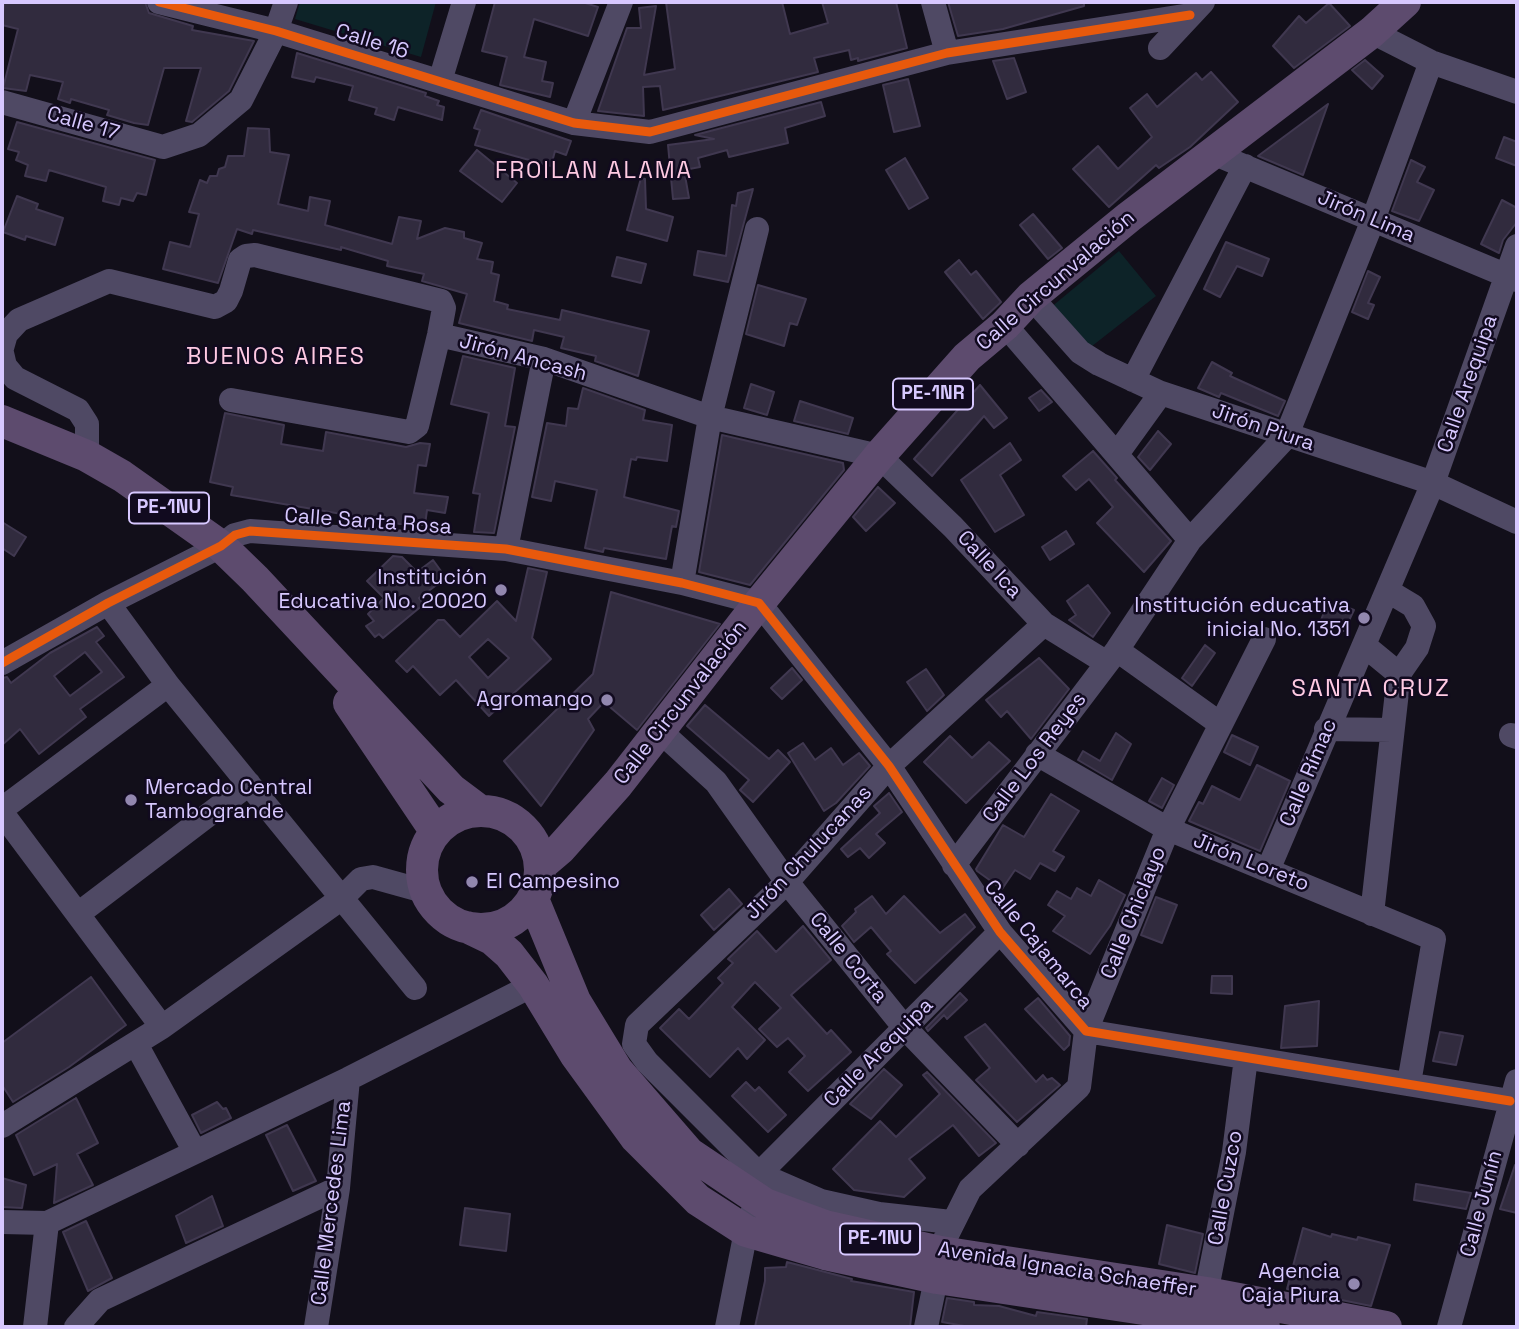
<!DOCTYPE html>
<meta charset="utf-8">
<style>
body{margin:0}
#map{position:relative;width:1519px;height:1329px;overflow:hidden;background:#120f1a;font-family:"Space Grotesk",sans-serif}
canvas{display:block}
.frame{position:absolute;inset:0;border:4px solid #d7c8ff;pointer-events:none}
</style>
<div id="map">
<canvas width="1519" height="1329"></canvas>
<div class="frame"></div>
</div>
<script>
const g = document.querySelector('canvas').getContext('2d');
g.lineJoin = 'round';
function paint(path, color) { g.fillStyle = color; g.fill(path, 'evenodd'); }
const toPath = rows => new Path2D(rows.map(r => 'M' + r).join(''));
function trace(path, color, width, dash) { g.strokeStyle = color; g.lineWidth = width; g.lineCap = dash ? 'butt' : 'round'; g.setLineDash(dash || []); g.stroke(path); }
function label(font, color, halo, rows, align = 'center') {
  g.font = font + ' "Space Grotesk",sans-serif'; g.lineWidth = 5; g.setLineDash([]); g.textBaseline = 'middle'; g.strokeStyle = halo; g.fillStyle = color; for (const [text, x, y, turn = 0] of rows) {
    g.save(); g.translate(x, y); g.rotate((+turn || 0) * Math.PI / 180); g.textAlign = isNaN(turn) ? turn : align; if (halo) g.strokeText(text, 0, 0); g.fillText(text, 0, 0); g.restore();
  }
}
const green = toPath([
 [300,2,436,2,421,57,295,19],
 [1119,251,1156,296,1087,350,1050,308]
]);
const building = toPath([
 [4,2,145,2,149,13,193,26,192,30,254,41,229,91,192,122,186,121,201,68,164,68,148,125,134,123,107,115,109,110,71,99,70,103,58,99,63,82,30,75,26,91,3,88,18,29,2,25,4,2],
 [495,2,582,2,598,7,588,36,534,19,524,57,546,62,542,81,553,83,550,97,500,85,507,57,482,51,495,2],
 [666,2,782,2,790,34,828,23,822,2,896,2,907,48,858,61,858,58,851,60,849,50,814,58,818,72,663,110,660,86,643,87,644,116,598,111,627,28,641,28,639,8,656,6,644,75,675,69,666,2],
 [948,2,1084,2,1084,6,1003,29,958,36,948,2],
 [1329,3,1350,26,1294,68,1273,46,1299,16,1306,23,1329,3],
 [297,53,426,93,425,96,439,101,437,105,444,107,442,120,398,107,394,120,375,114,377,108,349,100,353,86,316,77,314,82,292,77,297,53],
 [1014,58,1026,92,1007,99,993,61,1014,58],
 [1365,60,1383,76,1372,89,1352,70,1365,60],
 [1211,72,1238,102,1190,147,1159,168,1156,165,1109,207,1073,169,1098,146,1118,169,1152,137,1130,108,1147,94,1157,107,1196,73,1202,80,1211,72],
 [908,79,920,126,894,132,883,85,908,79],
 [821,102,825,116,785,128,788,143,729,157,727,150,698,158,700,167,684,170,689,198,673,199,668,145,714,139,695,135,821,102],
 [1328,104,1303,175,1258,156,1328,104],
 [481,110,571,141,566,155,555,151,551,166,475,145,480,130,474,128,481,110],
 [17,122,155,160,146,195,137,193,133,201,121,198,119,205,103,201,106,187,49,170,46,181,25,176,28,165,16,160,19,152,8,149,17,122],
 [248,128,269,129,270,152,289,155,278,204,308,211,310,197,330,201,325,225,392,244,399,217,421,221,417,239,445,228,464,232,464,238,482,243,477,259,493,262,491,273,499,275,494,301,508,305,507,309,560,320,562,310,649,331,638,376,595,361,596,356,561,348,564,337,534,330,532,341,459,323,467,294,422,281,424,274,387,266,388,261,341,247,341,250,253,230,252,234,237,229,218,283,163,269,170,242,190,247,199,214,189,212,200,180,207,183,210,176,217,176,219,169,225,167,228,156,244,156,248,128],
 [1504,137,1517,142,1517,166,1496,158,1504,137],
 [477,150,517,183,502,202,460,171,477,150],
 [905,158,928,198,909,209,886,170,905,158],
 [1411,160,1425,167,1417,182,1434,190,1419,221,1392,211,1411,160],
 [641,178,645,179,646,209,673,217,667,241,627,230,641,178],
 [753,189,728,282,694,275,698,251,726,256,732,205,736,206,738,193,753,189],
 [17,196,38,204,36,209,63,218,55,245,26,236,25,240,3,232,17,196],
 [1502,200,1517,208,1517,222,1503,240,1499,253,1481,244,1502,200],
 [1033,214,1062,248,1048,259,1020,225,1033,214],
 [1226,242,1269,259,1262,276,1237,266,1220,297,1204,289,1226,242],
 [617,257,646,264,641,283,612,276,617,257],
 [959,260,971,275,976,271,1001,302,983,319,945,272,959,260],
 [1368,271,1380,277,1368,303,1374,305,1368,319,1352,312,1368,271],
 [758,285,806,299,797,325,790,323,784,346,746,334,758,285],
 [463,356,515,368,505,426,515,427,494,533,474,532,480,494,473,493,489,413,451,404,463,356],
 [1212,362,1232,373,1230,376,1285,401,1278,416,1221,393,1219,397,1198,388,1212,362],
 [751,384,774,392,767,415,744,408,751,384],
 [980,385,1007,418,994,428,984,416,932,476,914,459,980,385],
 [583,388,645,410,643,420,672,425,667,461,637,457,636,460,631,459,624,497,679,511,676,527,672,526,666,559,604,548,603,552,585,548,597,490,555,481,551,501,532,497,547,423,566,426,568,408,578,409,583,388],
 [1041,390,1052,402,1039,411,1029,398,1041,390],
 [800,401,853,418,848,434,794,421,800,401],
 [225,413,284,425,281,444,323,451,326,432,406,447,420,443,430,444,426,466,418,465,414,493,448,497,445,513,427,510,425,525,400,524,231,495,233,487,210,482,225,413],
 [1158,431,1171,444,1150,470,1138,457,1158,431],
 [722,435,843,463,844,470,750,585,699,572,722,435],
 [1010,443,1021,460,1000,475,1024,515,995,532,961,480,1010,443],
 [1093,451,1117,478,1115,480,1171,541,1144,572,1097,523,1113,507,1089,479,1076,490,1063,476,1093,451],
 [878,487,895,503,866,531,853,517,878,487],
 [2,522,26,537,14,556,2,548,2,522],
 [1066,531,1074,544,1050,560,1042,547,1066,531],
 [393,556,402,557,417,572,433,560,446,578,419,598,424,604,383,638,379,634,375,637,366,626,374,621,368,614,384,598,367,581,393,556],
 [528,568,547,572,532,638,551,659,489,716,456,680,440,695,413,666,407,672,396,661,438,620,444,620,460,637,497,601,516,621,528,568],
 [488,639,509,658,488,678,469,657,488,639],
 [1088,585,1110,613,1093,637,1069,620,1076,615,1067,601,1088,585],
 [611,592,720,624,637,730,604,702,588,719,594,730,541,806,504,761,593,674,611,592],
 [1336,603,1354,610,1344,631,1321,620,1326,607,1334,610,1336,603],
 [97,627,104,636,96,642,124,677,80,709,86,717,39,754,20,729,2,745,2,678,7,677,11,683,50,653,97,627],
 [85,652,102,672,70,696,54,676,85,652],
 [1205,645,1215,653,1192,686,1182,678,1205,645],
 [1039,658,1069,689,1031,739,1007,711,1001,717,986,700,1039,658],
 [792,668,802,680,782,699,771,688,792,668],
 [926,669,944,695,927,711,907,682,926,669],
 [705,705,769,759,778,750,790,762,753,802,740,790,749,780,687,726,705,705],
 [1116,733,1131,744,1112,780,1078,760,1083,751,1100,761,1116,733],
 [1232,735,1258,747,1250,765,1224,752,1232,735],
 [950,736,972,758,989,742,1010,761,966,803,924,762,950,736],
 [803,743,815,760,831,748,843,765,859,753,870,766,836,803,824,811,788,753,803,743],
 [1257,765,1290,781,1260,851,1189,821,1199,802,1203,804,1212,786,1240,800,1257,765],
 [1162,778,1174,785,1162,808,1149,801,1162,778],
 [889,793,902,812,876,834,885,843,869,858,860,848,848,857,841,849,880,813,874,806,889,793],
 [1051,794,1079,811,1053,851,1064,857,1055,871,1040,863,1030,879,1015,870,1002,889,977,871,976,869,1003,825,1024,837,1051,794],
 [1099,880,1125,895,1110,926,1090,954,1053,931,1065,916,1048,905,1057,891,1071,899,1077,888,1091,896,1099,880],
 [729,889,742,904,714,930,701,915,729,889],
 [872,896,886,914,904,896,940,933,965,914,975,927,915,983,887,954,891,951,871,927,854,942,842,926,856,912,855,909,872,896],
 [1156,897,1177,905,1162,943,1141,935,1156,897],
 [803,926,831,960,791,995,827,1034,831,1030,851,1052,808,1091,789,1072,805,1056,788,1038,777,1047,759,1029,781,1008,755,982,732,1007,765,1040,747,1059,738,1048,710,1077,660,1028,679,1009,689,1019,723,983,718,978,733,963,728,959,757,931,776,952,803,926],
 [1212,976,1232,976,1232,994,1211,993,1212,976],
 [91,977,126,1025,69,1067,13,1102,2,1085,2,1043,91,977],
 [960,993,967,1000,947,1019,944,1015,928,1031,926,1028,960,993],
 [1038,998,1070,1036,1069,1045,1064,1050,1025,1009,1038,998],
 [1319,1001,1317,1046,1281,1048,1285,1006,1319,1001],
 [985,1024,1036,1082,1043,1075,1047,1080,1052,1078,1060,1085,1017,1122,976,1080,990,1068,965,1037,985,1024],
 [1440,1032,1463,1036,1456,1065,1433,1061,1440,1032],
 [884,1069,902,1085,871,1119,850,1104,884,1069],
 [927,1072,996,1143,979,1156,953,1125,909,1159,925,1178,904,1197,854,1190,833,1169,880,1121,896,1137,940,1094,923,1075,927,1072],
 [746,1082,755,1091,759,1087,786,1115,768,1132,732,1096,746,1082],
 [76,1098,98,1143,77,1154,93,1185,54,1203,57,1164,34,1175,16,1135,76,1098],
 [217,1102,223,1109,226,1108,231,1118,201,1133,192,1115,217,1102],
 [287,1125,316,1181,293,1191,266,1135,287,1125],
 [1515,1165,1517,1166,1517,1213,1500,1209,1515,1165],
 [2,1178,26,1185,22,1208,2,1207,2,1178],
 [1416,1184,1471,1193,1466,1209,1414,1200,1416,1184],
 [212,1196,223,1226,186,1243,176,1216,212,1196],
 [465,1208,510,1214,506,1251,460,1245,465,1208],
 [86,1221,112,1278,88,1291,63,1232,86,1221],
 [1167,1225,1203,1234,1195,1273,1159,1264,1167,1225],
 [1303,1228,1331,1237,1332,1234,1357,1240,1358,1237,1390,1245,1371,1306,1287,1289,1303,1228],
 [787,1262,852,1279,851,1281,914,1292,910,1327,755,1327,765,1281,765,1268,786,1267,787,1262],
 [947,1298,974,1302,974,1305,999,1306,1036,1316,1037,1312,1087,1319,1086,1327,970,1327,942,1322,947,1298]
]);
const minor = toPath([
 [159,2,276,31,574,123,650,132,947,53,1190,15],
 [933,2,947,53],
 [1372,32,1431,62,1517,92],
 [1160,48,1203,2],
 [440,81,464,2],
 [2,102,163,147,199,135,241,100,276,31,286,2],
 [574,123,621,2],
 [1215,154,1517,280],
 [1031,297,1080,352,1099,364,1161,393,1433,483,1517,522],
 [1005,325,1190,540],
 [439,335,544,359,710,417,879,456,953,527,1044,624,1107,663],
 [2,348,6,334,19,320,109,281,215,307,226,301,231,291,240,260,246,256,255,255,441,301,444,308,439,335,417,426,409,432,231,400],
 [2,353,5,366,15,378,78,410,87,424,87,456],
 [1133,380,1245,166],
 [1117,454,1161,393],
 [506,549,544,359],
 [682,583,710,417,757,229],
 [1388,591,1413,606,1424,626,1417,648,1399,674],
 [108,603,168,685,415,988],
 [1365,646,1399,674,1372,914],
 [1117,650,1219,723],
 [2,663,108,603,221,546,235,535,250,531,506,549,682,583,759,603,889,766,1000,932,1086,1031,1510,1101],
 [1326,729,1392,730],
 [661,732,716,782,787,882,904,1027,1018,1145],
 [1511,735,1517,737],
 [1037,754,1168,829,1434,939,1409,1083],
 [2,809,168,685],
 [2,813,162,1027],
 [954,865,1117,650,1190,540,1286,437,1373,220,1431,62],
 [1268,870,1433,483,1517,246],
 [78,914,249,784],
 [136,1044,195,1152],
 [2,1126,162,1027,342,898,361,879,373,877,427,892],
 [759,1174,1000,932],
 [2,1222,47,1223,348,1079,533,985],
 [951,1222,879,1214,821,1201,759,1174,647,1062,634,1044,637,1025,787,882,889,766,1044,624],
 [1203,1309,1234,1152,1246,1058],
 [35,1327,47,1223],
 [76,1327,100,1300,338,1188],
 [316,1327,338,1188,348,1079],
 [727,1327,746,1231,757,1199],
 [926,1327,944,1241,970,1189,1079,1087,1086,1031,1168,829,1264,639],
 [1449,1327,1517,1081]
]);
const major = toPath([
 [2,421,87,456,122,476,221,546,255,579,451,789,479,810],
 [349,703,436,832],
 '422 870a59 59 0 1 1 118 0a59 59 0 1 1-118 0Z',
 [540,866,560,849,618,784,759,603,879,456,967,357,1005,325,1031,297,1129,217,1372,32,1405,2],
 [533,899,575,1001,617,1070,689,1153,765,1204,825,1226,941,1252,1207,1293,1386,1327],
 [467,927,492,939,509,954,533,985,575,1054,636,1138,698,1200,746,1231,825,1254,937,1278,1264,1327]
]);
const cycleway = toPath([
 [159,2,276,31,574,123,650,132,947,53,1190,15],
 [2,663,108,603,221,546,235,535,250,531,506,549,682,583,759,603,889,766,1000,932,1086,1031,1510,1101]
]);
const markers = [
 [501,590,7,"#9287af"],
 [1364,618,7,"#9287af"],
 [607,700,7,"#9287af"],
 [131,800,7,"#9287af"],
 [472,882,7,"#9287af"],
 [1354,1284,7,"#9287af"]
];
const shields = [
 [933,394,80],
 [169,508,80],
 [880,1239,80]
];
const shieldNames = [
 ["PE-1NR",933,394],
 ["PE-1NU",169,508],
 ["PE-1NU",880,1239]
];
const streetNames = [
 ["Calle 16",372,42,17],
 ["Calle 17",83,124,16],
 ["Jirón Lima",1366,217,23],
 ["Calle Circunvalación",1056,281,-41],
 ["Jirón Ancash",523,358,15],
 ["Calle Arequipa",1468,384,-71],
 ["Jirón Piura",1263,428,19],
 ["Calle Santa Rosa",368,522,4],
 ["Calle Ica",989,565,47],
 ["Calle Circunvalación",681,703,-52],
 ["Calle Los Reyes",1035,758,-53],
 ["Calle Rímac",1309,773,-67],
 ["Jirón Chulucanas",809,853,-47],
 ["Jirón Loreto",1251,863,22],
 ["Calle Chiclayo",1134,913,-68],
 ["Calle Cajamarca",1038,945,51],
 ["Calle Corta",848,958,51],
 ["Calle Arequipa",879,1053,-45],
 ["Calle Cuzco",1226,1188,-80],
 ["Calle Mercedes Lima",332,1203,-83],
 ["Calle Junín",1482,1204,-75],
 ["Avenida Ignacia Schaeffer",1067,1270,9]
];
const poiNames = [
 ["Institución",487,578],
 ["Educativa No. 20020",487,602],
 ["Institución educativa",1350,606],
 ["inicial No. 1351",1350,630],
 ["Agromango",593,700],
 ["Mercado Central",145,788,"left"],
 ["Tambogrande",145,812,"left"],
 ["El Campesino",486,882,"left"],
 ["Agencia",1340,1272],
 ["Caja Piura",1340,1296]
];
const neighbourhoodNames = [
 ["FROILAN ALAMA",594,172],
 ["BUENOS AIRES",276,358]
];
const quarterNames = [
 ["SANTA CRUZ",1371,689]
];
paint(green, '#0d2328');
paint(building, '#312b3e');
trace(building, '#403850', 2);
trace(minor, '#4f4964', 24);
trace(major, '#5d4b6e', 32);
trace(cycleway, '#e8590c', 9);
for (const [x, y, r, color] of markers) { const dot = new Path2D(); dot.arc(x, y, r, 0, 2 * Math.PI); g.fillStyle = color; g.fill(dot); trace(dot, '#110a1f', 2.5); }
for (const [x, y, w] of shields) { const box = new Path2D(); box.roundRect(x - w / 2, y - 15.5, w, 31, 5); g.fillStyle = '#110a1f'; g.fill(box); trace(box, '#d7c8ff', 2); }
label('bold 19px', '#d7c8ff', null, shieldNames);
label('21px', '#d7c8ff', '#110a1f', streetNames);
label('21px', '#d7c8ff', '#110a1f', poiNames, 'right');
g.letterSpacing = '2px';
label('23px', '#ffcae3', '#110a1f', neighbourhoodNames);
g.letterSpacing = '0px';
g.letterSpacing = '2px';
label('24px', '#ffcae3', '#110a1f', quarterNames);
g.letterSpacing = '0px';
</script>
